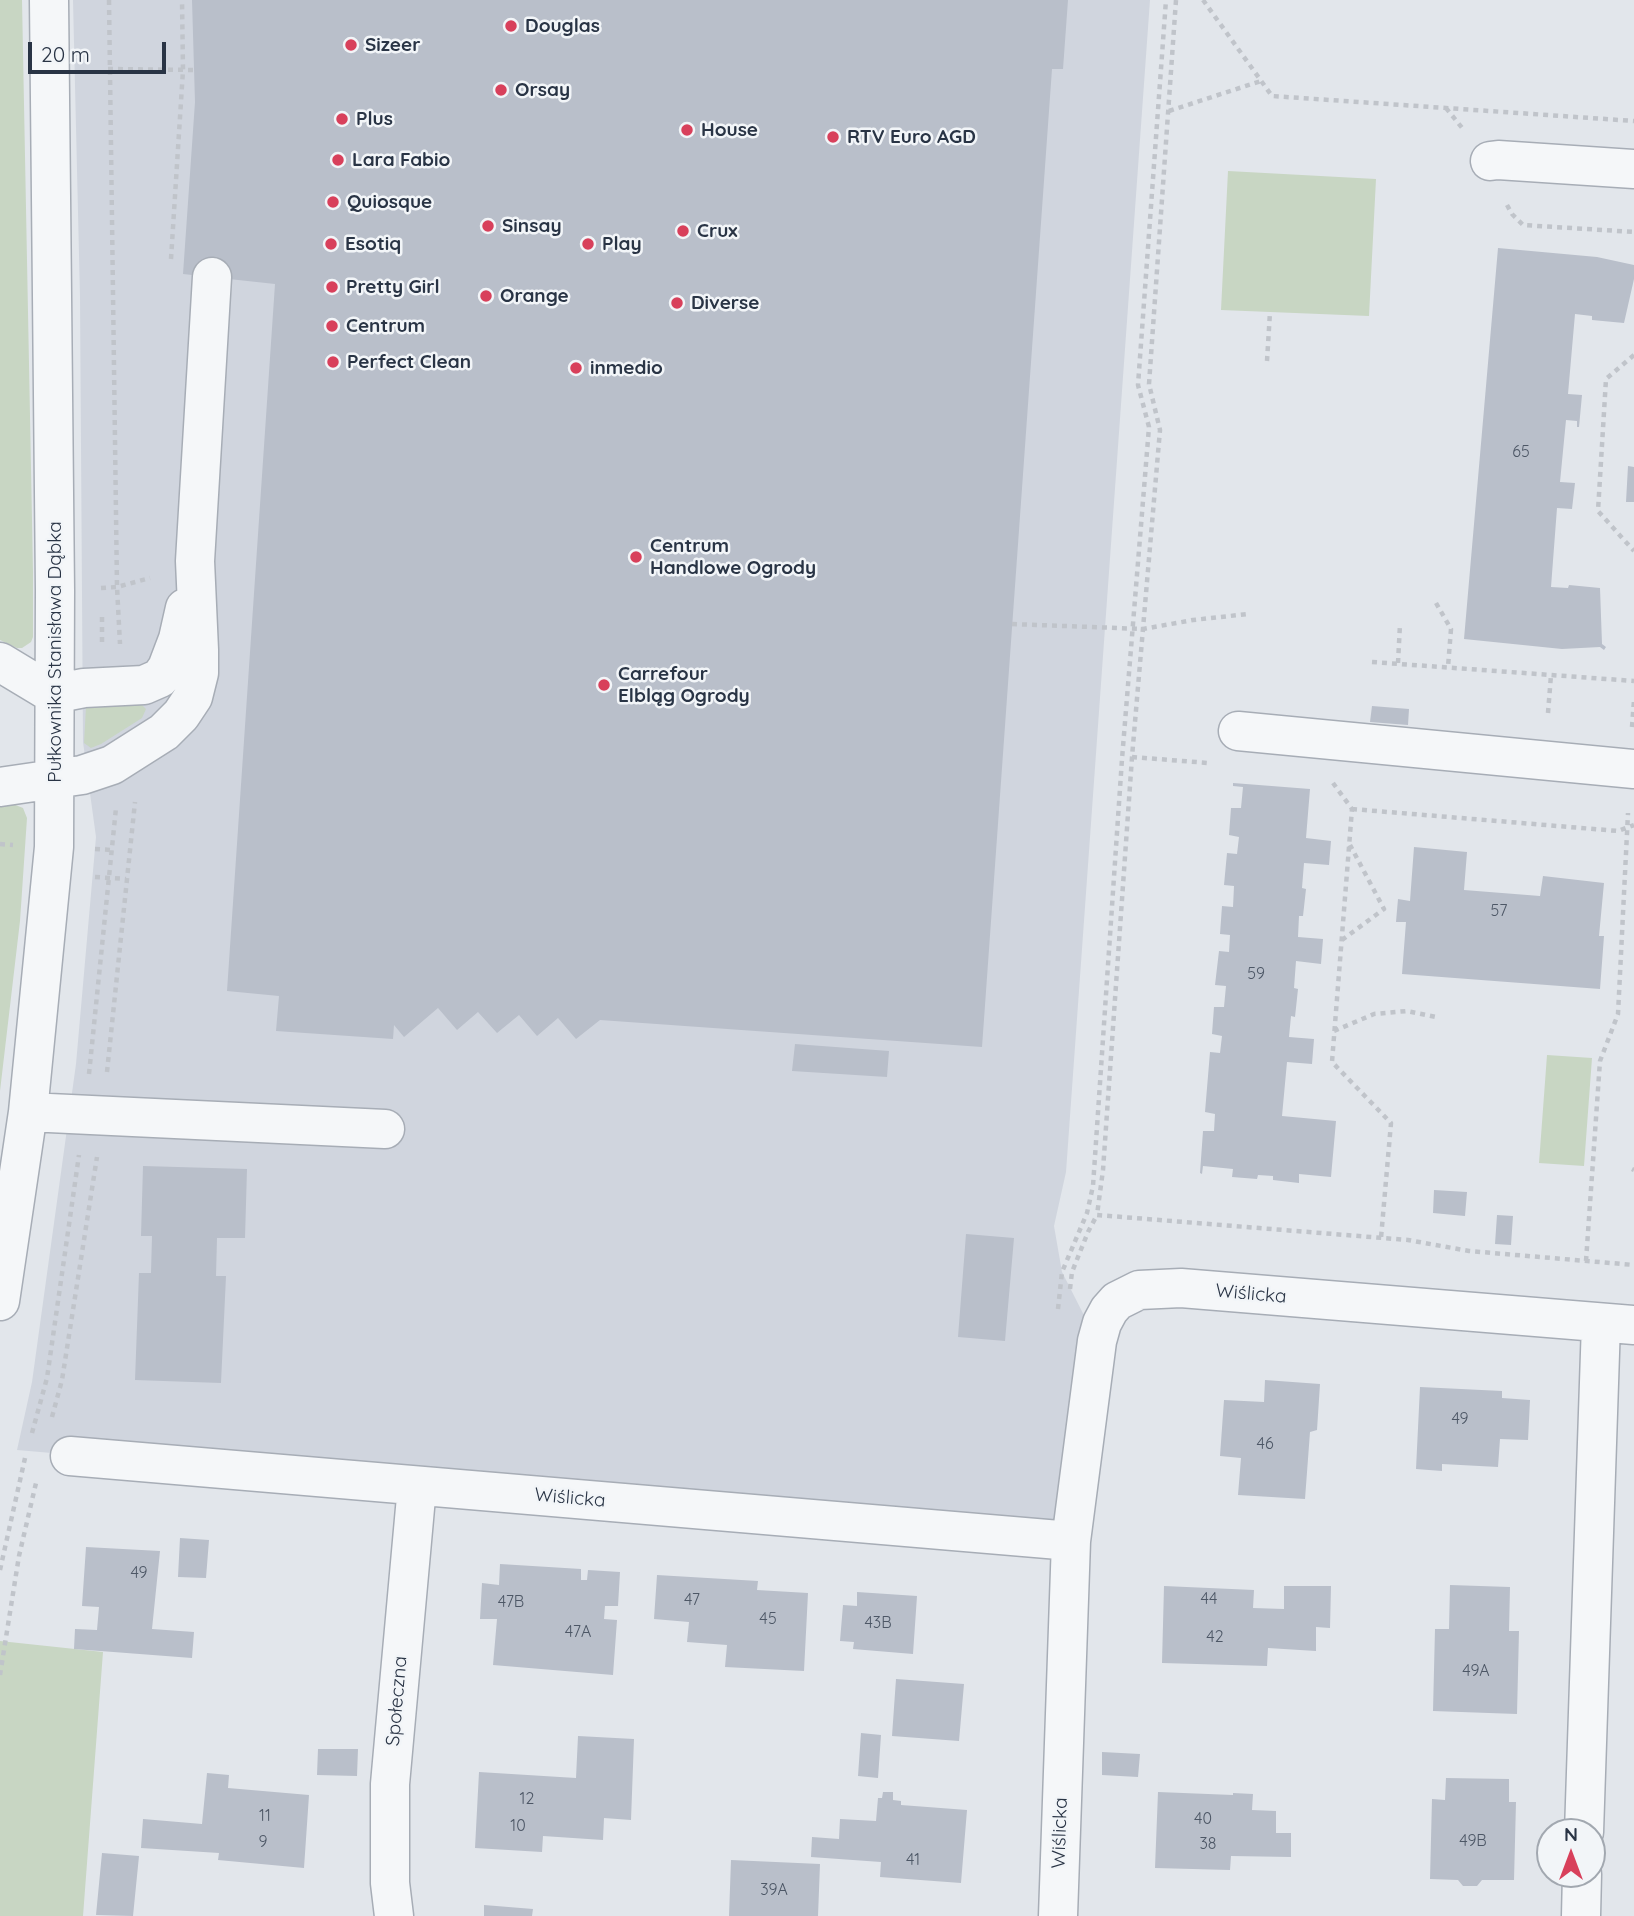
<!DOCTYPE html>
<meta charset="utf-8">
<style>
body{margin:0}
#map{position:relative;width:1634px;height:1916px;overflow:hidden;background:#e2e6eb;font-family:Quicksand,sans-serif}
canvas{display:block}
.north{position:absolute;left:1536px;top:1818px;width:70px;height:70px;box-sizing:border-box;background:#f2f5f8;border:2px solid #a2a8b0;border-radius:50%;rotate:0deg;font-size:19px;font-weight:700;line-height:28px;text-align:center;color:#293445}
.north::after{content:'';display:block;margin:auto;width:24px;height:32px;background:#d8405b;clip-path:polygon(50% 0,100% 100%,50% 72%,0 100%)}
.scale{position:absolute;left:28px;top:42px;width:138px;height:32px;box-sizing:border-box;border:4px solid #293445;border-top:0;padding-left:9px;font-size:21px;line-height:24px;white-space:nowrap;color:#293445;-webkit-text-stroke:5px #f2f5f8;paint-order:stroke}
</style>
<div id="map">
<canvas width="1634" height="1916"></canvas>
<div class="north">N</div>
<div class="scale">20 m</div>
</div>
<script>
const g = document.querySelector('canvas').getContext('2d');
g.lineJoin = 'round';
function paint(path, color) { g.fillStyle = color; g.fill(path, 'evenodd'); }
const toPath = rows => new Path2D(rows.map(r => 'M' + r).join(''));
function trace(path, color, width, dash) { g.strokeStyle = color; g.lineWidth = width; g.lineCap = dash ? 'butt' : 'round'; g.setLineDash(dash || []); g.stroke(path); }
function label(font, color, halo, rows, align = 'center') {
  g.font = font + ' Quicksand,sans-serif'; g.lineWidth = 5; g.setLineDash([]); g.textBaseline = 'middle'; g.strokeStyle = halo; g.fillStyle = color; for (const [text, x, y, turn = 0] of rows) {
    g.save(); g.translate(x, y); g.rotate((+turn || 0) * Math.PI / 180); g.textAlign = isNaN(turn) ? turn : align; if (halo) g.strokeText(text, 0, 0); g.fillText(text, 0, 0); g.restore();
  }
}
const built = toPath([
 [73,0,1150,0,1066,1172,1054,1226,1062,1272,1097,1341,1071,1541,17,1450,32,1382,76,1064,96,837,83,742,80,297]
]);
const green = toPath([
 [0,0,22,0,33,572,33,637,31,642,22,648,17,648,0,640],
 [1228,171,1376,179,1369,316,1221,310],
 [141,704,146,709,142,718,101,744,91,748,84,743,86,707],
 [13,804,23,808,27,818,20,921,0,1091,0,805],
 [1547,1055,1592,1058,1584,1166,1539,1163],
 [0,1641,103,1652,83,1916,0,1916]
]);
const building = toPath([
 [192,0,1068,0,1063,69,1052,69,982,1047,600,1020,576,1039,558,1018,537,1036,519,1015,497,1033,478,1012,457,1030,438,1008,404,1037,394,1025,393,1039,276,1031,279,996,227,991,275,284,183,274,195,102],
 [1498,248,1597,257,1634,265,1634,279,1624,323,1592,320,1592,316,1575,314,1568,394,1582,395,1579,427,1577,427,1577,421,1566,420,1560,482,1575,483,1572,509,1557,508,1551,587,1568,588,1569,585,1600,588,1602,644,1606,647,1604,650,1600,647,1562,649,1464,639],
 [1628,466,1634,467,1634,502,1626,502],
 [1372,706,1409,709,1408,725,1370,722],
 [1233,783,1310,789,1306,838,1331,841,1329,865,1304,863,1302,888,1306,889,1303,916,1299,916,1298,937,1323,939,1321,964,1296,961,1294,988,1298,989,1295,1017,1291,1016,1289,1037,1314,1039,1312,1064,1287,1062,1282,1116,1336,1121,1331,1177,1299,1174,1299,1183,1273,1180,1273,1176,1258,1175,1257,1179,1232,1177,1233,1169,1203,1166,1202,1174,1200,1173,1203,1131,1214,1131,1215,1114,1205,1112,1210,1052,1220,1053,1222,1036,1212,1034,1214,1007,1224,1007,1226,986,1215,985,1219,951,1229,952,1230,935,1220,934,1222,906,1233,907,1234,886,1224,885,1227,853,1237,854,1239,837,1229,835,1231,808,1241,808,1243,787,1233,786],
 [1414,847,1467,852,1464,890,1540,896,1543,876,1604,883,1599,936,1604,936,1600,989,1402,974,1406,922,1396,922,1398,899,1410,901],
 [795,1044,889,1051,887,1077,792,1071],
 [143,1166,247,1169,245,1238,217,1238,216,1276,226,1276,221,1383,135,1380,139,1273,151,1273,152,1236,141,1236],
 [1434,1190,1467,1192,1465,1216,1433,1213],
 [1497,1215,1513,1216,1511,1245,1495,1244],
 [966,1234,1014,1238,1005,1341,958,1337],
 [1265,1380,1320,1384,1317,1430,1310,1432,1305,1499,1238,1495,1241,1458,1220,1456,1224,1400,1264,1402],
 [1420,1387,1502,1391,1502,1398,1530,1400,1528,1440,1500,1439,1498,1467,1442,1464,1442,1471,1416,1469],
 [180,1538,209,1540,206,1578,178,1577],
 [86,1547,160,1551,152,1629,194,1632,192,1658,74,1649,75,1629,97,1630,99,1607,82,1606],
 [500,1564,581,1569,581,1580,587,1580,588,1570,620,1572,618,1606,605,1606,604,1619,617,1620,613,1675,493,1665,497,1619,480,1619,482,1583,499,1585],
 [657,1575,758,1581,757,1590,808,1593,804,1671,725,1667,727,1645,687,1642,689,1622,654,1619],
 [1450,1585,1510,1587,1509,1631,1519,1631,1517,1714,1433,1711,1435,1629,1449,1629],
 [1164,1586,1254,1590,1253,1608,1284,1609,1284,1586,1331,1586,1330,1628,1316,1627,1316,1651,1268,1648,1267,1666,1162,1663],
 [857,1592,917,1596,913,1654,853,1649,854,1642,840,1641,843,1605,857,1606],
 [896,1679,964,1684,959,1741,892,1736],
 [861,1733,881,1735,878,1778,858,1776],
 [578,1736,634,1739,631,1820,604,1818,603,1840,543,1836,542,1852,475,1848,479,1772,576,1778],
 [318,1749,358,1749,357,1776,317,1775],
 [1102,1752,1140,1754,1138,1777,1102,1775],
 [207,1773,229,1775,228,1788,309,1795,304,1868,218,1860,219,1853,141,1848,143,1819,202,1824],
 [1446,1778,1509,1779,1509,1802,1516,1802,1514,1880,1482,1880,1477,1886,1463,1886,1458,1880,1430,1879,1432,1799,1445,1800],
 [883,1792,893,1792,893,1800,901,1801,901,1805,967,1810,961,1883,880,1877,881,1862,811,1857,812,1837,839,1839,840,1819,876,1821,878,1798,882,1798],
 [1158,1792,1233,1795,1233,1793,1253,1794,1252,1810,1276,1811,1276,1833,1291,1833,1291,1857,1231,1856,1230,1870,1155,1868],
 [102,1853,139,1856,133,1916,96,1915],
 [731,1860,820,1864,818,1916,729,1916],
 [484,1905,533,1909,532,1916,484,1916]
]);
const path = toPath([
 [109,0,117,587,120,644],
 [1176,0,1149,384,1160,430,1132,757,1103,1170,1097,1215,1408,1240,1469,1251,1634,1265],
 [1203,0,1272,96,1634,121],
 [108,69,194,70],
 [1446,108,1463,129],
 [1169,111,1261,81],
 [1507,205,1512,214,1523,225,1634,232],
 [171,259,183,70,182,0],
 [1634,355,1606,379,1598,511,1634,551],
 [1267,361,1270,312],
 [101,588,117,587,150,578],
 [1436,603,1451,629,1448,667],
 [102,617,102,643],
 [1012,624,1143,629,1193,620,1248,614],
 [1372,662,1634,681],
 [1398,663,1400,624],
 [1548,713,1551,675],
 [1632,727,1634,700],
 [1132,757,1208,763],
 [1333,783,1352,809,1332,1062,1391,1123,1381,1238],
 [1352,809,1618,831,1634,825],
 [0,844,13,845],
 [95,849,112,850],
 [95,877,126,879],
 [1342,940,1384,909,1350,845],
 [1334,1031,1374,1014,1407,1011,1436,1017],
 [107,1072,135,802],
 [89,1074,116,808],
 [1632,1169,1634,1170],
 [1586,1261,1600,1061,1618,1014,1628,813],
 [1070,1289,1072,1272,1088,1232,1097,1215],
 [1058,1309,1062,1272,1087,1213,1093,1186,1122,759,1149,427,1138,385,1166,0],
 [52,1417,62,1380,97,1157],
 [32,1433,47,1378,79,1155],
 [0,1570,25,1458],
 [0,1675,19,1556,36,1483]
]);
const minor = toPath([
 [1490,161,1498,160,1634,169],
 [0,662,53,694,84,688,144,685,160,678,167,668,178,639,185,608],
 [1238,731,1634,769],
 [0,787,82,775,112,765,164,732,181,715,193,697,199,673,199,650,195,561,212,277],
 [28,1112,385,1129],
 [0,1301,28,1112,54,847,55,590,49,0],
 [70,1456,1071,1541],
 [1584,1832,1601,1323],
 [394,1916,390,1883,390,1784,417,1486],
 [1058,1916,1071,1541,1097,1341,1102,1323,1109,1310,1117,1301,1139,1290,1181,1288,1634,1325],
 [1581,1916,1582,1874]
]);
const markers = [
 [511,26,7,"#d8405b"],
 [351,45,7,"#d8405b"],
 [501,90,7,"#d8405b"],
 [342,119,7,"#d8405b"],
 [687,130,7,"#d8405b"],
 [833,137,7,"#d8405b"],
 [338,160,7,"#d8405b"],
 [333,202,7,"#d8405b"],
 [488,226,7,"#d8405b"],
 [683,231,7,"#d8405b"],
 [331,244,7,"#d8405b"],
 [588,244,7,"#d8405b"],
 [332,287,7,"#d8405b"],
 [486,296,7,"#d8405b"],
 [677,303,7,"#d8405b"],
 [332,326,7,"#d8405b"],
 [333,362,7,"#d8405b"],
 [576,368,7,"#d8405b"],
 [636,557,7,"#d8405b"],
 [604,685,7,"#d8405b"]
];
const numberNames = [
 ["65",1521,452],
 ["57",1499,911],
 ["59",1256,974],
 ["49",1460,1419],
 ["46",1265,1444],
 ["49",139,1573],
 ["44",1209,1599],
 ["47",692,1600],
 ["47B",511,1602],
 ["45",768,1619],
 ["43B",878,1623],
 ["47A",578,1632],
 ["42",1215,1637],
 ["49A",1476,1671],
 ["12",527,1799],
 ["11",265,1816],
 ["40",1203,1819],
 ["10",518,1826],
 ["49B",1473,1841],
 ["9",263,1842],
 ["38",1208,1844],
 ["41",913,1860],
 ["39A",774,1890]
];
const poiNames = [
 ["Douglas",525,26],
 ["Sizeer",365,45],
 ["Orsay",515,90],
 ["Plus",356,119],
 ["House",701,130],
 ["RTV Euro AGD",847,137],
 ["Lara Fabio",352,160],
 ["Quiosque",347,202],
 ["Sinsay",502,226],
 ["Crux",697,231],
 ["Esotiq",345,244],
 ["Play",602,244],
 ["Pretty Girl",346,287],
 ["Orange",500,296],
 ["Diverse",691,303],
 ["Centrum",346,326],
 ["Perfect Clean",347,362],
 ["inmedio",590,368],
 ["Centrum",650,546],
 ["Handlowe Ogrody",650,568],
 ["Carrefour",618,674],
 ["Elbląg Ogrody",618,696]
];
const streetNames = [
 ["Pułkownika Stanisława Dąbka",55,652,-90],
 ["Wiślicka",1251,1294,5],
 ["Wiślicka",570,1498,5],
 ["Społeczna",397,1701,-85],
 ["Wiślicka",1060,1833,-88]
];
paint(built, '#d0d5de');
paint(green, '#c8d6c3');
paint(building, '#b9bfca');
trace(minor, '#a7adb6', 41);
trace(path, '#c0c4ca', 4.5, [5, 5]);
trace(minor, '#f5f7f9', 38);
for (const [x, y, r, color] of markers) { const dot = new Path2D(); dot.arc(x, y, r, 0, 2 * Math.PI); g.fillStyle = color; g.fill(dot); trace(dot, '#f2f5f8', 2.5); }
label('16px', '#4d5766', null, numberNames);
label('bold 19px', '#293445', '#f2f5f8', poiNames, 'left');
label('19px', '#293445', '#f2f5f8', streetNames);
</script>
